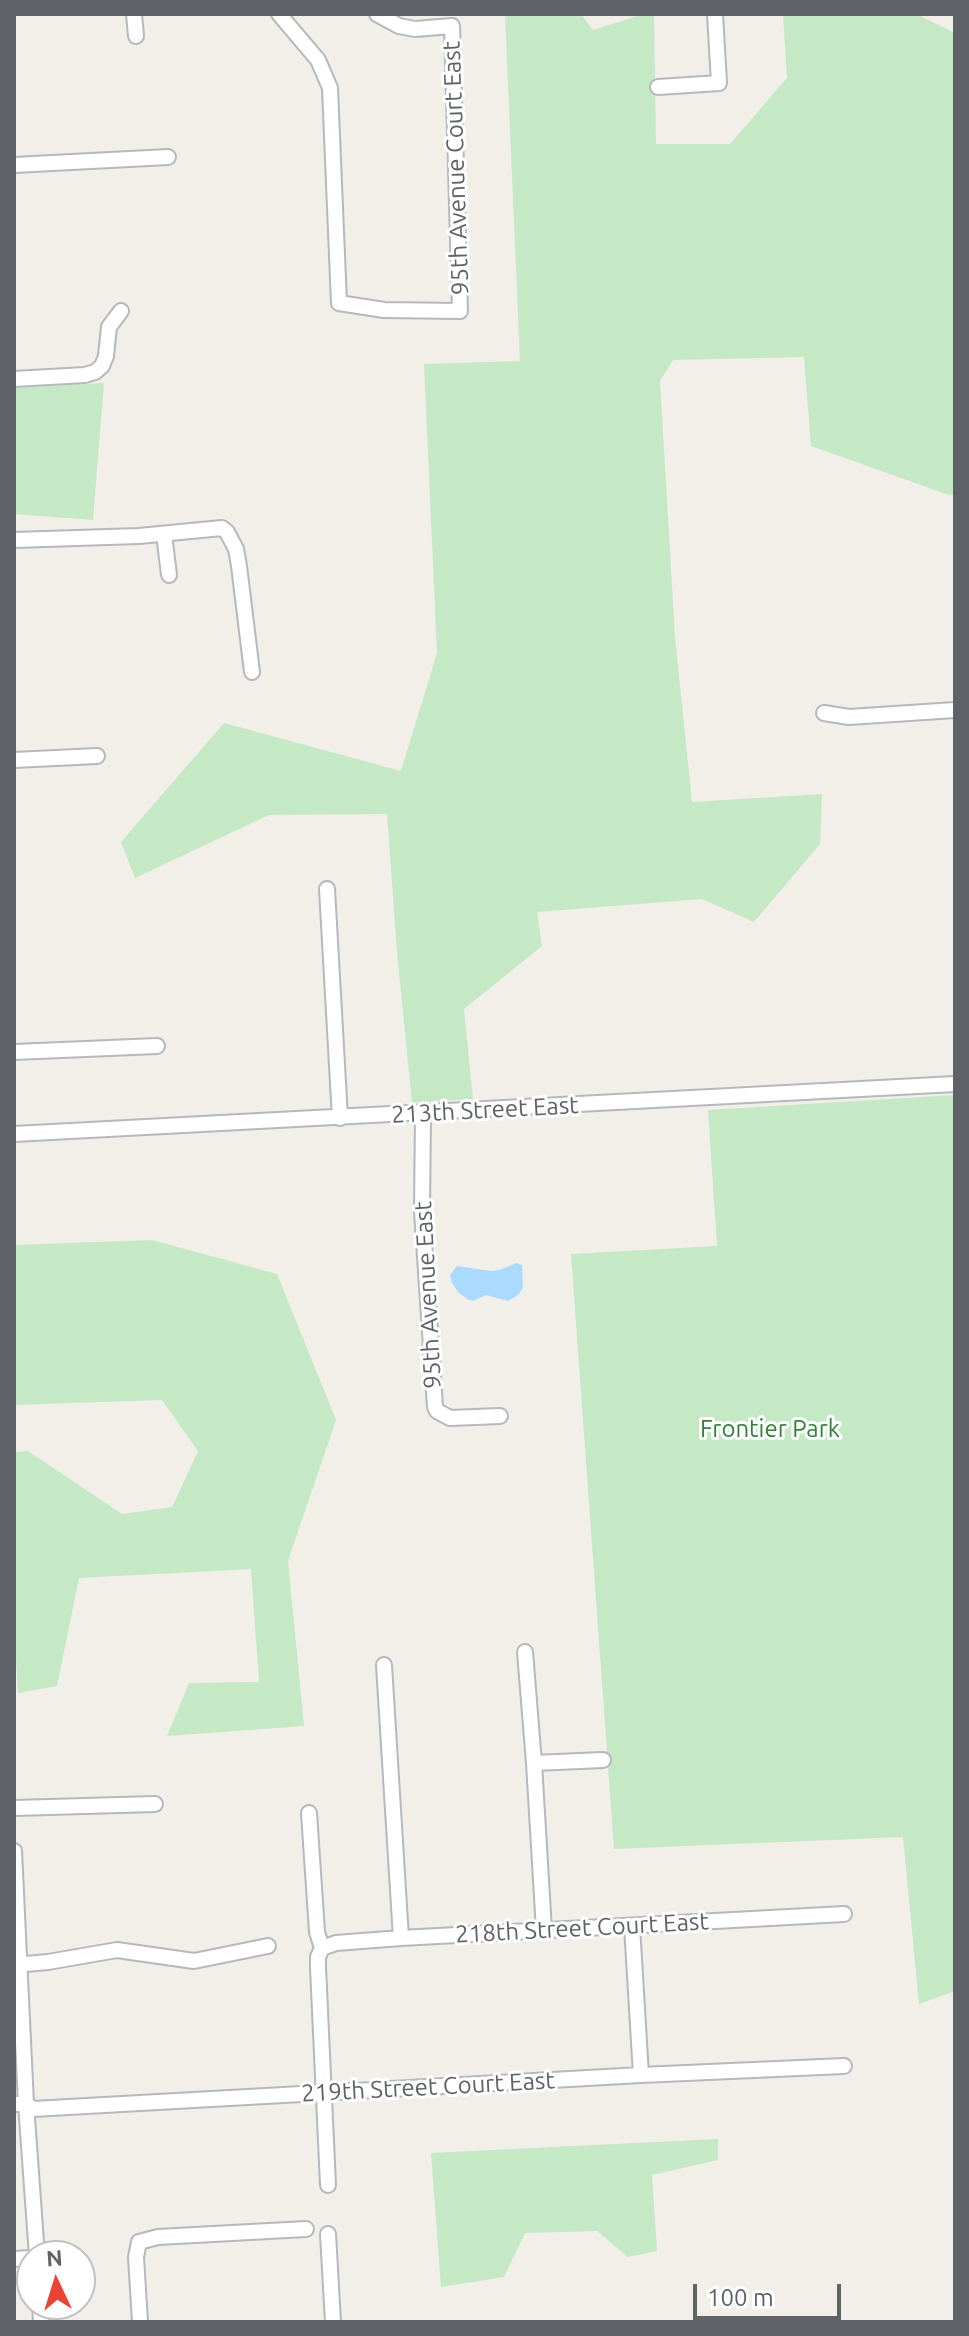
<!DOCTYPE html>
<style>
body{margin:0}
#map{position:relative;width:969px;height:2336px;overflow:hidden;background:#f1efe8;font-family:Ubuntu,sans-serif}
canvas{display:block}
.frame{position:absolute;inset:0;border:16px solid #5f6368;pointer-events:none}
.north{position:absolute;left:16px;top:2240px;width:80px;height:80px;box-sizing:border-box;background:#fff;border:2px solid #bfc1c3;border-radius:50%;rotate:356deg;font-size:22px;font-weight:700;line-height:32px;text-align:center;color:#5f6368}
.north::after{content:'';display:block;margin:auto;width:28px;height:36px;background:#ea4335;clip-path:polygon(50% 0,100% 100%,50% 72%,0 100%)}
.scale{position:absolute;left:693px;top:2284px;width:148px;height:36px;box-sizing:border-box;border:4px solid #5f6368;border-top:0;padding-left:10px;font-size:24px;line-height:28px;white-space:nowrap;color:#5f6368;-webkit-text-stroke:6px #fff;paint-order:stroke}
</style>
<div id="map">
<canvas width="969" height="2336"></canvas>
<div class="frame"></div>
<div class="north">N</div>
<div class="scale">100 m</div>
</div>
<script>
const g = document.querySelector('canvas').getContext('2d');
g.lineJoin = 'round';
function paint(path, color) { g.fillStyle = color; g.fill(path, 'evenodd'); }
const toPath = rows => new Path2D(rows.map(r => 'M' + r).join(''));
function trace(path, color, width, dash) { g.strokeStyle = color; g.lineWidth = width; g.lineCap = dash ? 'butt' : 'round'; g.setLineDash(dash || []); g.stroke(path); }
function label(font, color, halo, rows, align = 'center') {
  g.font = font + ' Ubuntu,sans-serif'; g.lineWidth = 6; g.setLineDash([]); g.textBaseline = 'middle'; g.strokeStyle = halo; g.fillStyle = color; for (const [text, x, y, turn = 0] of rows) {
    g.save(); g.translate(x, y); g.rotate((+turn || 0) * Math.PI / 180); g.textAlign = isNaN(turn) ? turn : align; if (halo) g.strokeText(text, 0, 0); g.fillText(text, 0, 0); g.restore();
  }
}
const green = toPath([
 [505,14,581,14,593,30,644,14,654,14,656,144,730,144,787,78,783,14,916,14,955,33,955,495,949,495,811,446,804,357,673,360,660,381,675,637,692,802,822,794,820,844,754,922,702,899,537,912,542,946,464,1009,473,1099,412,1103,397,952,387,814,269,815,135,878,121,842,224,723,401,771,437,653,424,364,520,361],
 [104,383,93,520,14,514,14,388],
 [955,1095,955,1991,919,2004,903,1837,614,1849,571,1254,717,1246,708,1110],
 [152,1240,277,1274,336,1420,288,1561,304,1726,167,1736,189,1683,259,1682,251,1569,79,1578,57,1686,18,1693,14,1625,14,1452,28,1451,122,1514,172,1507,198,1451,162,1400,14,1405,14,1245],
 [718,2139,718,2160,652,2175,657,2251,628,2257,597,2231,525,2233,504,2277,441,2287,431,2153]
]);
const water = toPath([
 [517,1263,522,1265,523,1288,518,1295,508,1301,486,1295,473,1301,467,1299,458,1292,452,1283,450,1275,457,1266,491,1271,499,1270]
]);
const minor = toPath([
 [134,14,136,36],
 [279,14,318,60,330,88,339,303,384,310,460,311,452,26,415,29,399,26,377,14],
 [658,87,719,83,715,14],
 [14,165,168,157],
 [14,379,85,375,95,372,102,366,106,356,109,327,121,311],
 [164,534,169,575],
 [14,540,139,536,222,528,227,532,236,549,239,566,252,672],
 [824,713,849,717,955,710],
 [14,760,97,756],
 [327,889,340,1118],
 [14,1052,157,1046],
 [423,1114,422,1211,435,1407,437,1411,450,1418,500,1416],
 [14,1134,955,1084],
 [525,1652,534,1763,544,1930],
 [384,1665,401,1938],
 [534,1763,603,1760],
 [14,1808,155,1804],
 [309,1813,317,1932,322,1948,318,1957,318,1967,328,2185],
 [14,1851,26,2104,37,2256],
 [632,1926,641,2075],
 [322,1948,336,1943,401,1938,844,1914],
 [14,1965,48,1962,117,1950,194,1961,268,1946],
 [14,2104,26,2104,33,2109,641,2075,844,2066],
 [328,2234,333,2322],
 [14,2259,32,2258],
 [40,2304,41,2322],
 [140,2322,136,2257,139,2242,158,2237,306,2229]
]);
const streetNames = [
 ["95th Avenue Court East",456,168,-92],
 ["213th Street East",485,1110,-3],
 ["95th Avenue East",428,1295,-93],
 ["218th Street Court East",582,1928,-3],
 ["219th Street Court East",428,2087,-3]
];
const parkNames = [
 ["Frontier Park",770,1429]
];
paint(green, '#c5e8c5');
paint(water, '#aadaff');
trace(minor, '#b5b8bc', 18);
trace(minor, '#fff', 14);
label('24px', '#5f6368', '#fff', streetNames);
label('24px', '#348238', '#fff', parkNames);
</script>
